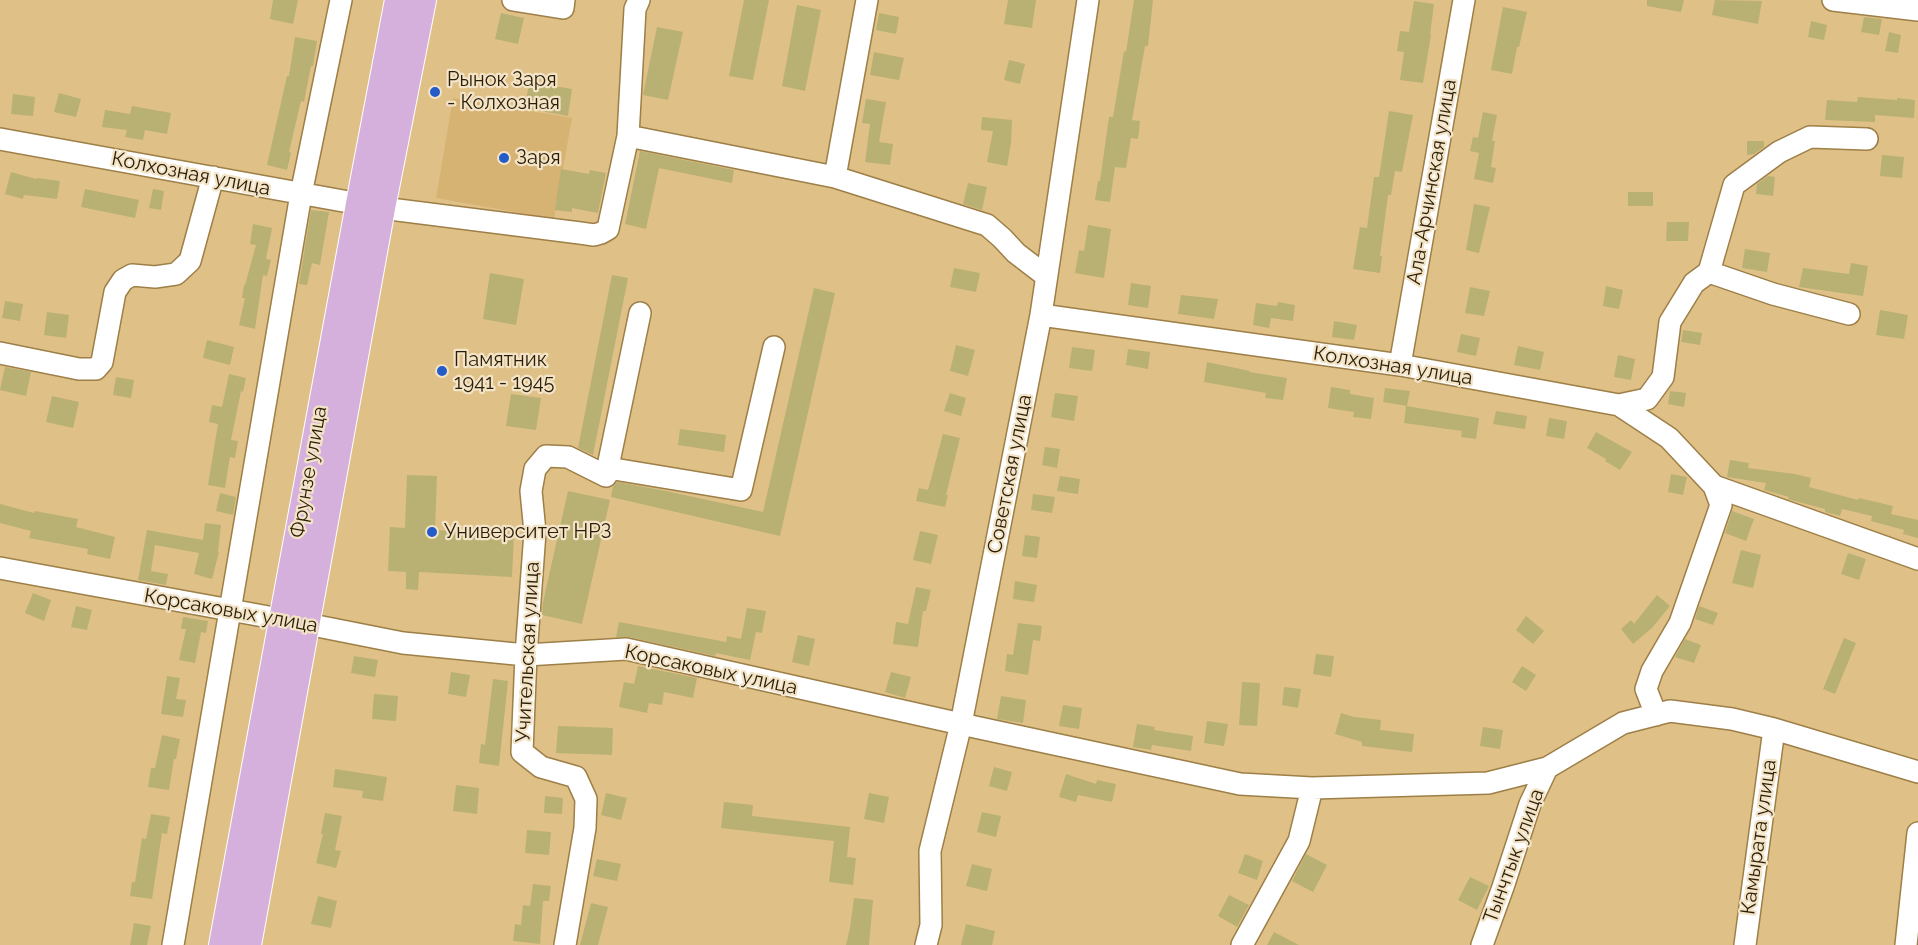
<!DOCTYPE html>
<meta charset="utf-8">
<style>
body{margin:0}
canvas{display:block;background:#dfc086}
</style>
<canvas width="1918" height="945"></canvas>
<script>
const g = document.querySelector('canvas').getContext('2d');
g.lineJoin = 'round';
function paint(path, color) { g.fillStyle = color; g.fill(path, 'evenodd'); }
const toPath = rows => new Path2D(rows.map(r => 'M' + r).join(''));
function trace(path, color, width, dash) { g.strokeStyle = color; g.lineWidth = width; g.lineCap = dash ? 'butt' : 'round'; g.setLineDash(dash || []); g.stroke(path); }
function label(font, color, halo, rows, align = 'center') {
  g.font = font + ' Raleway,sans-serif'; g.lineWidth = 4.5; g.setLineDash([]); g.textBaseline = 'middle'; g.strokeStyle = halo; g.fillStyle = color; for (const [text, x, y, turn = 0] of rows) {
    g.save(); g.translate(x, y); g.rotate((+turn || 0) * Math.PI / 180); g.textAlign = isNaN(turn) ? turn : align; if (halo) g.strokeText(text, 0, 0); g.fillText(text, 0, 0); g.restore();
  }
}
const built = toPath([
 [453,98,572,118,554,219,436,198]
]);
const building = toPath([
 [273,0,298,0,293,24,270,19],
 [744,0,769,0,753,80,729,76],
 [1008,0,1036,0,1032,28,1004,24],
 [1134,0,1153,0,1148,46,1145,46,1132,120,1140,121,1138,139,1131,138,1126,168,1115,167,1110,202,1095,200,1098,181,1100,181,1109,117,1113,117,1124,51,1126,52],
 [1647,0,1684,0,1681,12,1647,6],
 [1715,0,1762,1,1758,24,1712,15],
 [1414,1,1434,4,1430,35,1431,35,1423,83,1400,80,1404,52,1397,51,1400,31,1409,32],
 [797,5,821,10,805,91,782,86],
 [1503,7,1527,12,1519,47,1517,47,1512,74,1491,70],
 [501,13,524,18,518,44,495,39],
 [879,13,899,17,896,34,876,30],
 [1864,17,1882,19,1879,35,1861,32],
 [1811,21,1827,25,1824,40,1808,37],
 [657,27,683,32,668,100,643,95],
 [1889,32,1901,35,1898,53,1885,51],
 [295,37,317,41,313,66,311,66,304,102,301,101,289,152,291,153,287,170,267,165,287,76,289,76],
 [874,52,904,58,899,80,870,75],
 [1009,60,1025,64,1020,84,1004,80],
 [529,82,572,89,568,116,525,108],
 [59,93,81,99,76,117,54,112],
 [13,94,35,97,33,116,11,114],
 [1858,97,1897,100,1897,98,1915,100,1914,118,1875,115,1875,122,1825,120,1827,100,1857,102],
 [866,99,886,102,879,142,893,144,890,165,865,162,870,124,862,123],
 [132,106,171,113,167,134,145,130,143,140,125,137,127,130,102,127,105,110,130,114],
 [1389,111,1413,115,1402,172,1395,171,1391,195,1388,195,1380,256,1382,256,1380,273,1353,269,1360,227,1367,228,1374,177,1379,177],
 [1483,112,1497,115,1492,141,1495,141,1491,167,1496,168,1493,183,1474,179,1479,153,1470,151,1473,137,1478,138],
 [982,117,1012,120,1011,143,1007,166,987,162,993,131,981,130],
 [1747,141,1764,141,1764,147,1754,154,1747,155],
 [640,151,734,170,732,183,659,168,646,229,625,224],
 [1882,155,1904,157,1902,178,1880,176],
 [561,169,589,174,590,170,606,173,598,213,572,208,572,212,555,210],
 [11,172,36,179,37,178,60,181,57,199,24,195,23,199,5,194],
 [1768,176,1775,177,1773,196,1756,194,1757,184],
 [968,183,987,187,982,210,963,204],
 [85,189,139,200,135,218,81,207],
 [153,189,164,191,161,210,149,208],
 [1628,192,1653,192,1653,206,1628,206],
 [1474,204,1490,207,1479,253,1466,250],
 [311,210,329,212,320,265,312,263,307,285,299,284],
 [1667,222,1689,222,1688,241,1666,241],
 [253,224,272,228,266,259,271,260,267,276,263,275,255,329,239,325,245,298,242,298,244,285,245,285,256,245,250,244],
 [1088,225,1111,229,1104,278,1075,273,1079,250,1084,251],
 [1745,249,1770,253,1767,272,1742,268],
 [1851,263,1868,266,1863,296,1799,287,1803,268,1849,274],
 [954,268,980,273,976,292,950,287],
 [490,273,524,279,516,325,483,319],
 [612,275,628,278,593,455,578,448],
 [1131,283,1151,286,1148,308,1128,305],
 [1606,286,1623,290,1619,309,1603,306],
 [1470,287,1490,291,1484,316,1465,313],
 [814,288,835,293,780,536,611,497,613,486,617,482,666,491,763,512],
 [1181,295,1218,299,1214,319,1178,314],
 [5,301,23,304,20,321,2,318],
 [1278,302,1295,305,1293,321,1271,318,1269,328,1253,325,1256,303,1277,306],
 [1880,310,1908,315,1904,339,1876,335],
 [47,312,69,315,66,338,44,335],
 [1334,321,1357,325,1354,340,1332,337],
 [1683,330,1702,333,1700,345,1681,342],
 [1461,334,1480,338,1476,356,1457,352],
 [207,340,234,347,230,365,203,358],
 [956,345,975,350,968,376,950,371],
 [1518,346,1544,352,1540,370,1514,365],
 [1072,347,1095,350,1092,371,1069,368],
 [1128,349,1150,352,1148,369,1126,365],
 [1618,355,1635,359,1631,380,1614,377],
 [1207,362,1250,371,1249,372,1287,378,1283,400,1265,398,1266,393,1204,382],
 [5,367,31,372,26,396,0,390],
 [229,374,246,378,243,392,241,391,231,440,238,441,235,458,230,457,225,488,208,485,218,424,209,422,212,405,222,407],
 [116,377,134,380,131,398,113,395],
 [1331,387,1350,390,1350,394,1374,398,1371,419,1353,417,1354,412,1328,408],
 [1385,388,1410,391,1407,406,1383,402],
 [1670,391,1686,393,1684,407,1668,404],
 [950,393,966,398,961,416,944,411],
 [1055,393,1078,396,1074,421,1051,417],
 [511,394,541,398,536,430,506,426],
 [52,396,79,402,73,428,46,422],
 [1406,406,1479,418,1476,439,1461,437,1462,431,1404,423],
 [1496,411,1527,416,1525,429,1493,424],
 [1549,418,1567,421,1564,439,1546,436],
 [680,429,726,435,724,452,678,445],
 [1596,432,1632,452,1620,470,1605,461,1606,459,1587,448],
 [943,434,960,438,946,495,948,495,945,507,916,501,919,488,928,490],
 [1045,447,1060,449,1057,468,1042,465],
 [1730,460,1749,463,1748,468,1795,474,1811,478,1809,487,1858,500,1859,498,1893,506,1891,514,1918,520,1918,538,1903,534,1904,530,1871,521,1872,516,1842,509,1840,516,1825,512,1825,509,1791,500,1788,499,1789,497,1764,490,1766,483,1727,477],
 [1671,474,1687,477,1683,495,1668,492],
 [407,475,437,476,435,530,514,534,512,577,419,572,418,590,406,589,406,572,388,571,390,527,405,528],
 [1060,476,1080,479,1078,494,1057,491],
 [568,491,610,500,582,624,542,615,543,602],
 [220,493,236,497,233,515,216,511],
 [1033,494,1055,497,1052,513,1031,510],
 [0,504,34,513,35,511,78,519,76,527,115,537,110,559,87,554,88,549,29,538,31,531,0,523],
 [1732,511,1754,519,1746,541,1725,533],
 [205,523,221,525,218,552,219,552,212,579,194,574,199,553,155,545,151,571,168,574,166,585,138,580,147,530,203,540],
 [920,531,938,535,931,564,913,560],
 [1025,535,1040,537,1037,558,1022,556],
 [1741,550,1761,555,1753,588,1732,583],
 [1848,553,1866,559,1859,580,1841,574],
 [1015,581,1037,585,1034,602,1013,599],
 [916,587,931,590,926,611,923,611,918,647,893,644,896,622,908,624],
 [33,593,51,600,44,621,25,613],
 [1657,595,1670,606,1652,628,1633,644,1621,629,1631,620,1634,624],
 [76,606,92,610,87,630,71,627],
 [1699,606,1718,613,1713,625,1695,619],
 [747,608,766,611,762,633,756,632,750,660,716,653,715,656,629,637,616,637,619,622,726,642,727,636,741,639],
 [1526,616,1544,631,1533,644,1516,630],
 [183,617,208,621,206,633,201,632,195,663,179,660,186,629,181,629],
 [1018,623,1042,626,1040,641,1033,640,1028,675,1005,671,1007,654,1013,655],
 [798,635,815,639,809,666,792,662],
 [1844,638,1856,643,1835,694,1823,689],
 [1685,639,1701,645,1694,663,1675,657],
 [1316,654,1334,656,1331,677,1313,674],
 [354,656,378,660,375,677,351,673],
 [638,666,697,678,693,698,664,692,662,705,649,703,647,713,619,707,624,682,634,684],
 [1522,666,1536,675,1526,691,1512,682],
 [451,672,470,675,466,697,448,694],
 [891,672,911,677,905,698,885,692],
 [167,676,180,678,176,699,186,700,183,717,161,714],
 [493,679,508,681,499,766,479,763,481,744,485,745],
 [1242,682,1260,683,1257,726,1239,725],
 [1284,687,1301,689,1298,708,1282,705],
 [374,694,398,696,396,721,372,719],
 [1001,696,1026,700,1023,723,997,719],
 [1063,705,1082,708,1079,729,1059,726],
 [1341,713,1354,717,1381,720,1380,730,1414,734,1412,752,1362,746,1362,742,1335,734],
 [1207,721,1228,724,1224,746,1204,743],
 [1137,724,1155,727,1154,730,1193,736,1191,751,1152,745,1151,750,1133,747],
 [558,726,613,728,612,755,556,753],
 [1483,727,1503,730,1500,749,1480,746],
 [162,735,180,739,176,759,174,759,169,790,148,787,151,768,155,768],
 [994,767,1012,772,1007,791,989,786],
 [335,769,387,777,383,801,362,798,363,791,333,787],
 [1066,774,1096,784,1097,780,1116,784,1112,802,1078,795,1076,802,1059,797],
 [456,785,479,788,477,814,453,811],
 [606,793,627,798,621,820,601,815],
 [869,793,889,797,884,823,864,819],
 [545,796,563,798,562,814,544,813],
 [724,802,753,805,752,816,850,827,847,857,856,858,853,885,829,882,834,841,721,828],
 [982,812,1001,816,996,837,977,832],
 [325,813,342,816,335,850,341,851,336,868,316,863,323,834,321,834],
 [151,814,170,817,167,834,162,833,152,899,130,896,132,882,135,882,142,838,146,839],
 [527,830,551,832,549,855,525,853],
 [1245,854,1263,861,1257,880,1238,873],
 [1306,854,1327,865,1313,892,1292,881],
 [597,859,621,864,617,881,593,876],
 [972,864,992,869,987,891,966,886],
 [1470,877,1489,886,1477,910,1458,900],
 [533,884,551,886,549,901,543,901,540,944,513,941,515,924,521,925,523,905,530,906],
 [1229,895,1249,905,1237,927,1218,916],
 [318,896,337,901,331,928,311,924],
 [854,898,873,900,869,945,846,945,850,928],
 [591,903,608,907,598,945,580,945],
 [134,923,151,926,147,945,130,945],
 [966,924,995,931,992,945,961,945],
 [1274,932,1299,945,1267,945]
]);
const minor = toPath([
 [513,0,563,8,564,0],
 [1833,0,1918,10],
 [628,136,835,177,987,225,1002,238,1016,253,1046,276],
 [0,139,382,208,580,233,594,235,601,233,608,229,628,136,635,9,639,0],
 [835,177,867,0],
 [1709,272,1773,294,1849,314],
 [1041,315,1400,365,1619,405,1669,438,1714,486,1721,505,1680,623,1652,671,1646,689,1656,715],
 [0,353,79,369,96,369,102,362,115,292,123,280,132,275,155,277,176,274,190,261,213,177],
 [1400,365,1464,0],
 [1619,405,1647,399,1663,377,1670,322,1694,283,1709,272,1734,185,1779,152,1810,137,1867,139],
 [608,468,741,490,774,347],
 [1714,486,1918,559],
 [0,568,307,624,403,643,526,655,626,649,961,724,1240,784,1312,788,1488,783,1547,768,1623,723,1670,711,1732,719,1774,729,1918,772],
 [173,945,301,194,341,0],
 [565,945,585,828,586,799,576,777,541,767,522,752,526,655,535,532,531,491,535,469,546,456,568,457,606,476,640,313],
 [926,945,931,925,930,851,961,724,1041,315,1088,0],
 [1242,945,1299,841,1312,788],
 [1482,945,1503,887,1530,804,1547,768],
 [1745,945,1774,729],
 [1906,945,1918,833]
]);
const major = toPath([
 [222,945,359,204,398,0],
 [248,945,382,208,423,0]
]);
const markers = [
 [435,92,6,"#235bc8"],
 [504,158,6,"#235bc8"],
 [442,371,6,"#235bc8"],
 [432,532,6,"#235bc8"]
];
const poiNames = [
 ["Рынок Заря",447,80],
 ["- Колхозная",447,103],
 ["Заря",516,158],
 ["Памятник",454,360],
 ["1941 - 1945",454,383],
 ["Университет НРЗ",444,532]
];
const streetNames = [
 ["Колхозная улица",191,174,11],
 ["Ала-Арчинская улица",1432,182,-80],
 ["Колхозная улица",1393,366,9],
 ["Фрунзе улица",309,472,-80],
 ["Советская улица",1010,474,-79],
 ["Корсаковых улица",231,611,10],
 ["Учительская улица",528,652,-87],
 ["Корсаковых улица",711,670,12],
 ["Камырата улица",1759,837,-82],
 ["Тынчтык улица",1514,856,-70]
];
paint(built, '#d7b373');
paint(building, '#b9b173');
trace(minor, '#9d7f47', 24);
trace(major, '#fff', 28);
trace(minor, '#fff', 21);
trace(major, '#d6b0dc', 26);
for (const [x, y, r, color] of markers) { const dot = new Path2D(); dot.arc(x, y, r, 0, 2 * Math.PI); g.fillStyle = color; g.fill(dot); trace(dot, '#f3e3c7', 2); }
label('20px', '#2a1e06', '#f3e3c7', poiNames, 'left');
label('20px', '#2a1e06', '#f3e3c7', streetNames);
</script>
